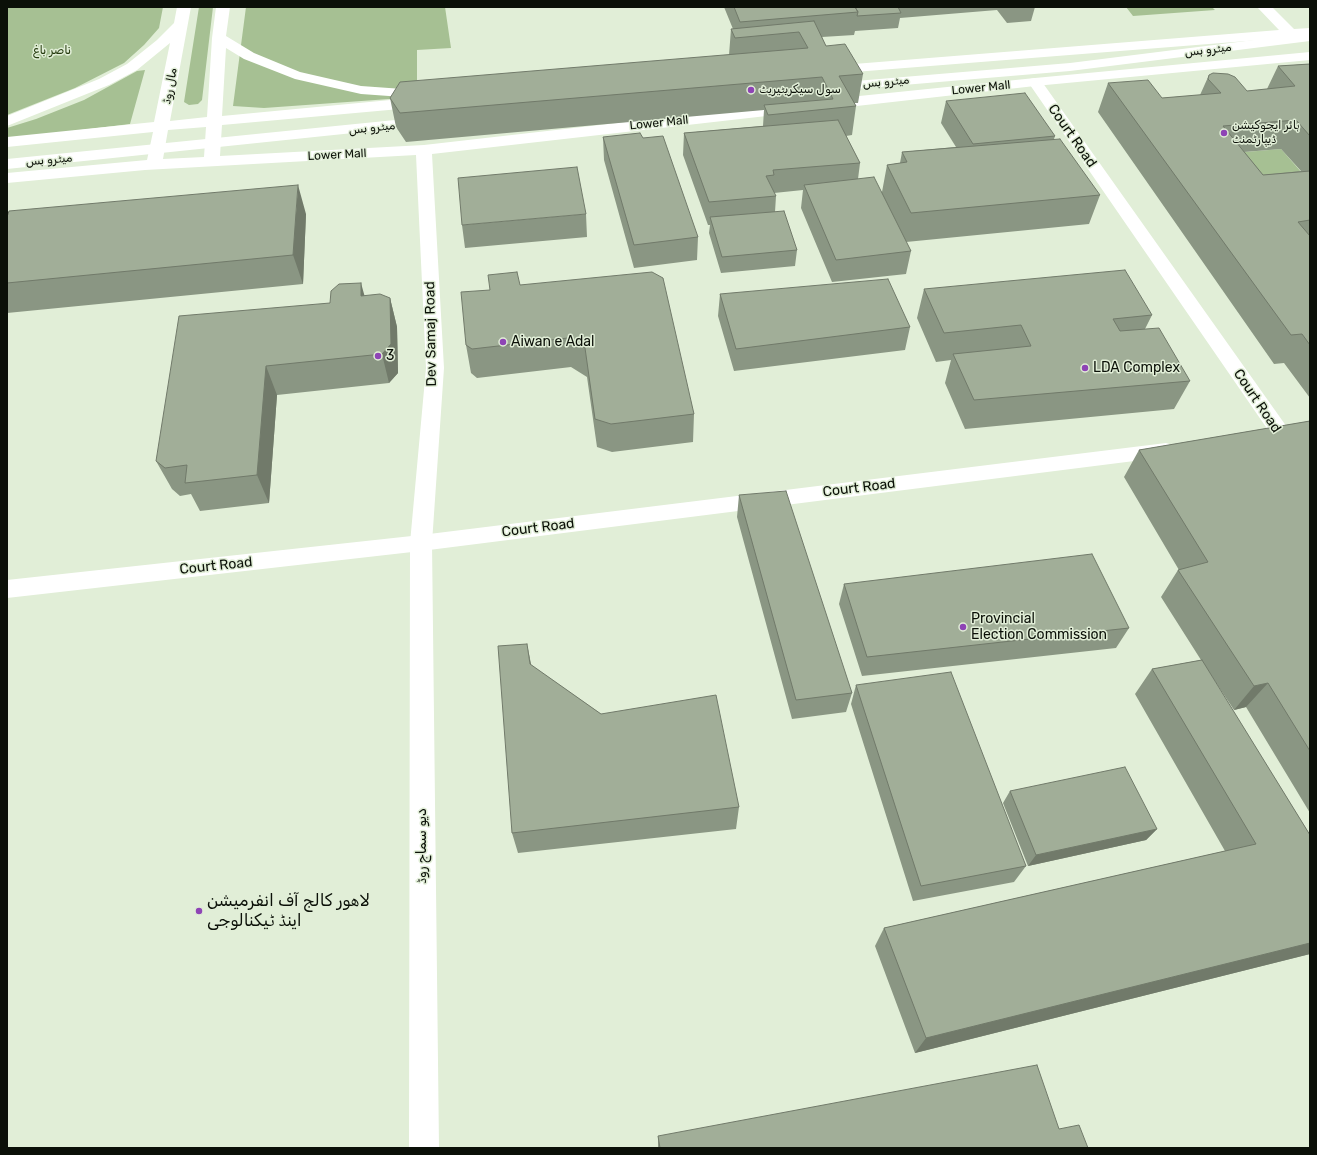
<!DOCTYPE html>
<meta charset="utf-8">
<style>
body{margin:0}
#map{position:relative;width:1317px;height:1155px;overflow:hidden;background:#e1eed7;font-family:Rubik,sans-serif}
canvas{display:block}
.frame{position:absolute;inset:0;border:8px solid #0b1008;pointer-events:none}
</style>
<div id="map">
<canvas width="1317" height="1155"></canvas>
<div class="frame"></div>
</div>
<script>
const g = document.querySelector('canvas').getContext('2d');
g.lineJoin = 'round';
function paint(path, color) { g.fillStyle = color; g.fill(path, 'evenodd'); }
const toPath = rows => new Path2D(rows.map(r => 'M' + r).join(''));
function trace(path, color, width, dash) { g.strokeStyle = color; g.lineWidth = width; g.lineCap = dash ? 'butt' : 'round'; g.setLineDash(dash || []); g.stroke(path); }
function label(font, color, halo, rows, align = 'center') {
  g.font = font + ' Rubik,"Noto Naskh Arabic",sans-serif'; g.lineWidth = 3; g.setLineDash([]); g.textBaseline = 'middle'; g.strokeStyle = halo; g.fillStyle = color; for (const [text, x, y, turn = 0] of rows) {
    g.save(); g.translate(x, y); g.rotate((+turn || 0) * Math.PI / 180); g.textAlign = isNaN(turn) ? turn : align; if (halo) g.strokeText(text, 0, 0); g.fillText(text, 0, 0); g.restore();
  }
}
const green = toPath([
 [7,7,163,7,159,28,144,45,124,63,75,88,7,115],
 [199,7,213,7,202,100,198,104,189,105,184,102],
 [246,7,445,7,451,48,417,50,417,97,264,108,233,106],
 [1126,7,1212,7,1215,10,1133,16],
 [145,70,130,124,7,139,7,128,36,119,84,100,137,71],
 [1281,149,1310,182,1310,198,1210,155]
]);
const minor = toPath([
 [1310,33,1310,41,1070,71,832,91,827,90,825,87,827,84,832,83,1070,63,1310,33],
 [1035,78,1040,79,1289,430,1292,435,1289,440,1263,445,1256,443,1253,438,1256,433,1268,430,1028,82,1030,79,1035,78],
 [425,117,430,119,433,122,430,125,7,169,7,159,425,117],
 [1166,443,1173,445,1176,450,1173,455,1166,457,421,551,7,598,7,580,421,535,1166,443]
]);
const major = toPath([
 [177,7,191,7,170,121,207,117,212,38,216,7,230,7,226,36,254,53,300,72,361,86,403,89,408,90,410,93,408,96,403,97,361,94,295,79,244,59,226,48,222,116,422,97,427,99,430,102,427,105,422,107,222,125,220,156,424,145,793,103,798,105,801,108,798,111,793,113,432,154,444,368,432,543,439,1148,409,1148,410,543,426,368,416,155,145,170,7,183,7,173,147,160,153,132,7,147,7,137,154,122,170,43,137,70,109,85,7,126,7,116,99,79,127,64,157,40,174,23,177,7],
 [206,127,204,157,163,159,168,130,206,127],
 [1257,7,1272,7,1294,29,1310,28,1310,36,829,74,824,73,822,70,824,67,829,66,1279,30,1257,7],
 [1310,52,1310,60,1035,86,830,109,825,107,822,104,825,101,830,99,1035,78,1310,52]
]);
const wall = toPath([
 [724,7,1035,7,1031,21,1007,23,997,10,900,18,898,28,855,31,854,35,822,37,826,46,863,74,858,103,854,103,856,106,852,135,846,136,860,163,858,179,882,192,887,165,900,163,902,152,956,147,941,123,946,101,1055,136,1054,139,1100,195,1089,224,906,242,911,251,906,274,832,282,801,208,803,190,774,193,776,196,775,212,797,250,795,266,721,273,709,233,710,225,708,225,683,155,684,133,763,126,764,110,406,142,396,127,390,98,729,55,731,29,733,29],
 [1310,64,1310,398,1284,363,1274,364,1098,112,1108,83,1162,98,1200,95,1209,75,1247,91,1267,89,1278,66],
 [1281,149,1301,171,1263,175,1244,152],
 [603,137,643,138,698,237,697,260,634,268,604,160],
 [306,214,303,284,7,313,7,217],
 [586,214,587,237,465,248,462,225],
 [520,285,694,414,693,442,612,452,597,447,587,377,571,367,477,378,471,373,466,345,490,290],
 [924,289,1152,315,1145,329,1190,381,1174,409,965,429,945,383,951,360,936,362,917,318],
 [720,294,910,327,905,350,734,371,718,316],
 [365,296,390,298,397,327,398,373,389,383,277,395,269,503,200,511,191,494,180,496,172,489,156,461,330,303],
 [1310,421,1310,813,1246,707,1234,710,1203,663,1310,835,1310,954,915,1053,875,946,884,928,1225,851,1135,694,1152,669,1201,660,1161,597,1178,570,1179,570,1124,477,1139,450],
 [739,495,852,693,846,712,792,719,737,517],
 [844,584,1129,628,1116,648,862,676,839,604],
 [531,665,601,714,739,807,736,829,518,853,512,833],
 [856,685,1026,866,1014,882,913,901,851,704],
 [1010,791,1157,829,1146,840,1028,866,1003,803],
 [1059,1129,1088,1148,658,1148,658,1136]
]);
const shadedWall = toPath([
 [298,185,306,214,303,284,293,255],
 [361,283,369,312,361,296],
 [390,298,397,327,398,373,389,383,382,354],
 [266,366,277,395,269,503,257,475],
 [527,644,532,669,530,664],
 [1268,683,1246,707,1234,710,1254,686],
 [1157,829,1146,840,1028,866,1036,855],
 [1310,943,1310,954,915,1053,926,1038]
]);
const building = toPath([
 [734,7,855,7,858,12,740,22,734,7],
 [855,7,898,7,901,13,857,16,858,12,855,7],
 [814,21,826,46,845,44,863,74,839,76,856,106,768,115,764,105,833,99,822,77,400,113,390,98,400,82,808,48,799,32,735,38,731,29,814,21],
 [1310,64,1310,136,1296,120,1223,126,1263,175,1310,171,1310,220,1298,222,1310,236,1310,345,1302,334,1291,335,1108,83,1148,80,1162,98,1221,93,1208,79,1209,75,1213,73,1228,74,1235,77,1247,91,1295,86,1278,66,1310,64],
 [1025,93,1055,136,973,144,946,101,1025,93],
 [838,120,860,163,773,170,774,175,766,176,776,196,709,202,684,133,838,120],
 [640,133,643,138,663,136,698,237,634,245,603,137,640,133],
 [1060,139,1100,195,911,213,887,165,907,162,902,152,1060,139],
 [577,167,586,214,462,225,458,178,577,167],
 [874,177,911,251,836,260,804,185,874,177],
 [298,185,293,255,7,283,7,217,9,211,298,185],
 [784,211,797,250,722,257,710,217,784,211],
 [1125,270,1152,315,1113,319,1120,331,1159,328,1190,381,974,400,953,354,1031,346,1021,325,944,333,924,289,1125,270],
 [517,272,520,285,652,272,663,278,694,414,611,424,595,419,585,348,568,338,472,349,466,345,461,292,490,290,488,275,517,272],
 [888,279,910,327,736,349,720,294,888,279],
 [361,283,361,296,380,294,390,298,391,344,382,354,266,366,257,475,185,483,187,465,165,468,156,461,179,316,330,303,331,291,339,284,361,283],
 [1310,421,1310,751,1268,683,1254,686,1178,570,1208,562,1139,450,1310,421],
 [786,491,852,693,796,700,739,495,786,491],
 [1092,554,1129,628,867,657,844,584,1092,554],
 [527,644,530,664,601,714,716,695,739,807,512,833,498,646,527,644],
 [1202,660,1310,835,1310,943,926,1038,884,928,1256,844,1152,669,1202,660],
 [951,672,1026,866,921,886,856,685,951,672],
 [1125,767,1157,829,1036,855,1010,791,1125,767],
 [1037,1065,1059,1129,1079,1125,1088,1148,660,1148,658,1136,1037,1065]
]);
const markers = [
 [751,90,4,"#8e44b5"],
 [1224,133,4,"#8e44b5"],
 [503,342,4,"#8e44b5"],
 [378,356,4,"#8e44b5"],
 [1085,368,4,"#8e44b5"],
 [963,627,4,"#8e44b5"],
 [199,911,4,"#8e44b5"]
];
const farStreetnames = [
 ["میٹرو بس",1208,50,-7],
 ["میٹرو بس",886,82,-5],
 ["مال روڈ",170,86,-79],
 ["Lower Mall",981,88,-6],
 ["Lower Mall",659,123,-6],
 ["میٹرو بس",372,128,-6],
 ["Lower Mall",337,155,-3],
 ["میٹرو بس",49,160,-5]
];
const farParknames = [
 ["ناصر باغ",52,51]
];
const farPoinames = [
 ["سول سیکریٹیریٹ",759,90],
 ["ہائر ایجوکیشن",1232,126],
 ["ڈیپارٹمنٹ",1232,140]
];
const streetNames = [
 ["Court Road",1072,136,55],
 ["Dev Samaj Road",431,334,-91],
 ["Court Road",1257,401,56],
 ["Court Road",859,488,-7],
 ["Court Road",538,528,-7],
 ["Court Road",216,566,-6],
 ["دیو سماج روڈ",422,846,-90]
];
const poiNames = [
 ["Aiwan e Adal",511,342],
 ["3",386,356],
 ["LDA Complex",1093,368],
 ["Provincial",971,619],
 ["Election Commission",971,635]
];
const nearPoinames = [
 ["لاھور کالج آف انفرمیشن",207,901],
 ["اینڈ ٹیکنالوجی",207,921]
];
paint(green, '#a6c093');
paint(minor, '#fff');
paint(major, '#fff');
paint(wall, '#8a9683');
paint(shadedWall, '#717a6a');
paint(building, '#a1ae98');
trace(building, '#717a6a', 1);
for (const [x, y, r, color] of markers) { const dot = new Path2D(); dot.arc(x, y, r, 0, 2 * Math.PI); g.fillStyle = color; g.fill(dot); trace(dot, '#e1eed7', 1.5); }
label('12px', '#0b1008', '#e1eed7', farStreetnames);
label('12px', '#253b0e', '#e1eed7', farParknames);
label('12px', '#0b1008', '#e1eed7', farPoinames, 'left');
label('14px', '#0b1008', '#e1eed7', streetNames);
label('14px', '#0b1008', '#e1eed7', poiNames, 'left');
label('17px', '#0b1008', '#e1eed7', nearPoinames, 'left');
</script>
